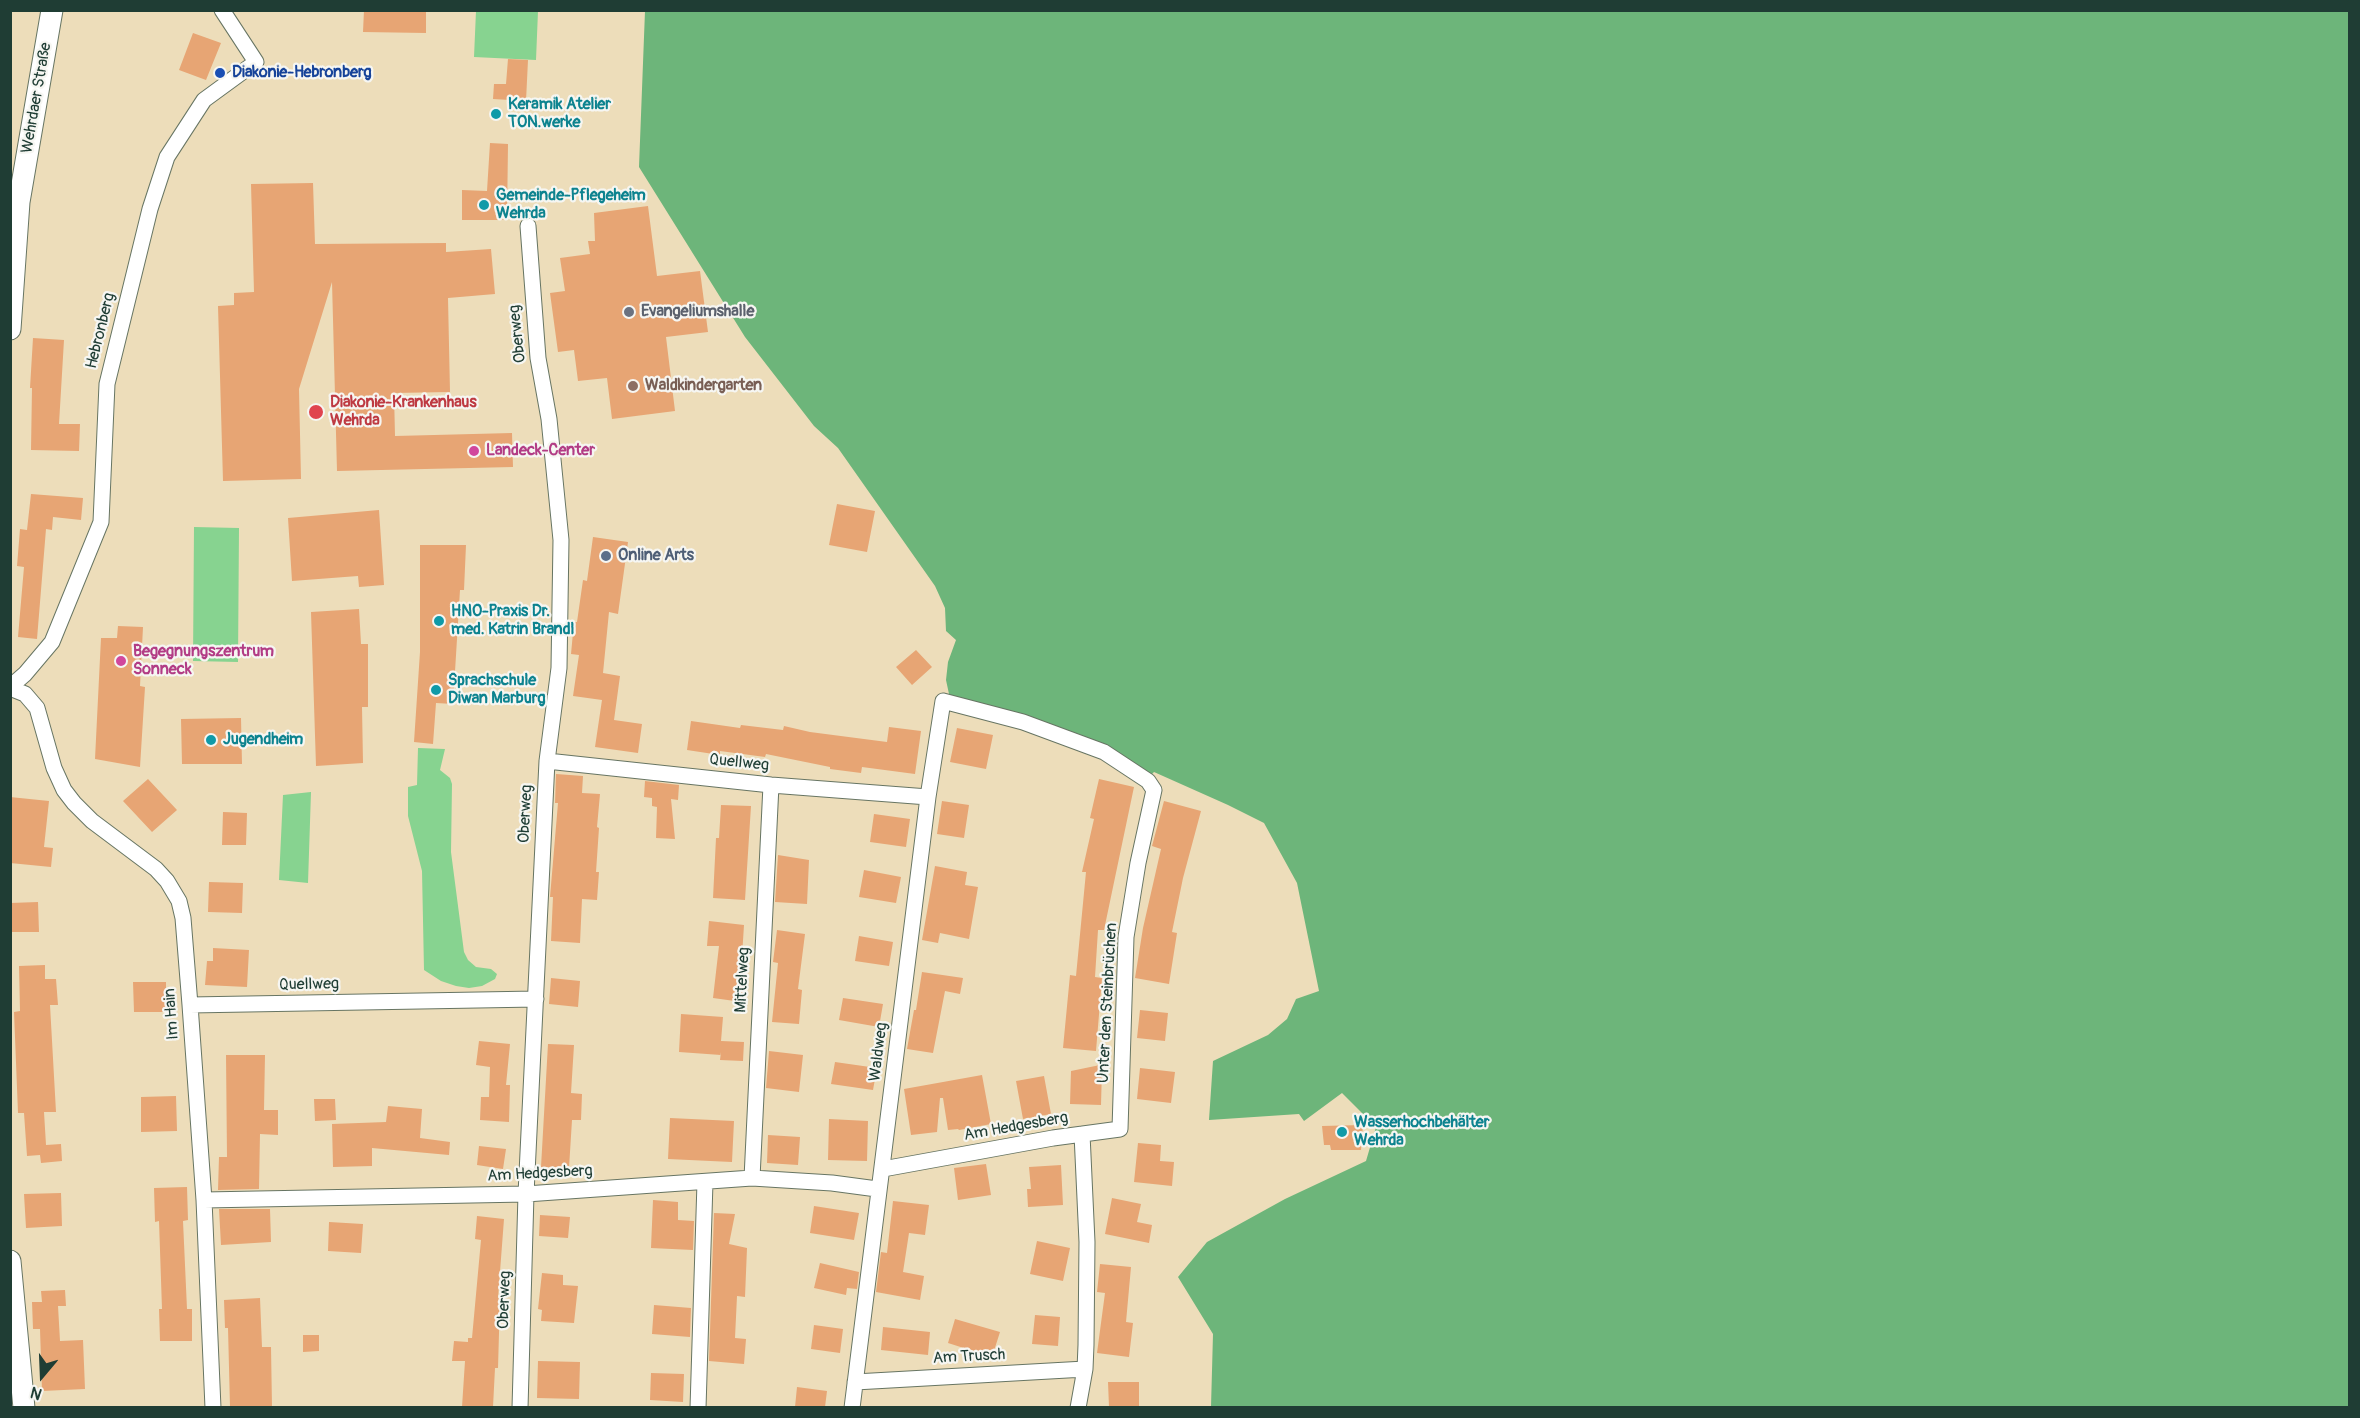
<!DOCTYPE html>
<meta charset="utf-8">
<style>
body{margin:0}
#map{position:relative;width:2360px;height:1418px;overflow:hidden;background:#edddba;font-family:Pangolin,sans-serif}
canvas{display:block}
.frame{position:absolute;inset:0;border:12px solid #1f3d34;pointer-events:none}
.north{position:absolute;left:12px;top:1346px;width:60px;height:60px;-webkit-text-stroke:4px #f6f6f2;paint-order:stroke;rotate:199deg;font-size:16px;font-weight:700;line-height:24px;text-align:center;color:#1f3d34}
.north::after{content:'';display:block;margin:auto;width:21px;height:27px;background:#1f3d34;clip-path:polygon(50% 0,100% 100%,50% 72%,0 100%)}
</style>
<div id="map">
<canvas width="2360" height="1418"></canvas>
<div class="frame"></div>
<div class="north">N</div>
</div>
<script>
const g = document.querySelector('canvas').getContext('2d');
g.lineJoin = 'round';
function paint(path, color) { g.fillStyle = color; g.fill(path, 'evenodd'); }
const toPath = rows => new Path2D(rows.map(r => 'M' + r).join(''));
function trace(path, color, width, dash) { g.strokeStyle = color; g.lineWidth = width; g.lineCap = dash ? 'butt' : 'round'; g.setLineDash(dash || []); g.stroke(path); }
function label(font, color, halo, rows, align = 'center') {
  g.font = font + ' Pangolin,sans-serif'; g.lineWidth = 4.5; g.setLineDash([]); g.textBaseline = 'middle'; g.strokeStyle = halo; g.fillStyle = color; for (const [text, x, y, turn = 0] of rows) {
    g.save(); g.translate(x, y); g.rotate((+turn || 0) * Math.PI / 180); g.textAlign = isNaN(turn) ? turn : align; if (halo) g.strokeText(text, 0, 0); g.fillText(text, 0, 0); g.restore();
  }
}
const green = toPath([
 [476,11,538,11,536,60,474,57],
 [194,527,239,528,238,662,193,661],
 [418,748,445,749,440,770,450,778,452,784,451,852,464,952,468,960,476,967,491,969,497,974,495,979,482,986,469,988,456,986,441,981,424,970,422,871,408,816,408,787,417,785],
 [311,792,308,883,279,880,283,795]
]);
const forest = toPath([
 [645,11,2349,11,2349,1407,1211,1407,1213,1334,1178,1277,1207,1242,1285,1199,1366,1161,1376,1127,1342,1093,1304,1121,1299,1114,1209,1120,1213,1061,1268,1035,1287,1019,1296,999,1319,991,1297,883,1264,823,1228,805,1154,772,1149,777,955,698,949,694,946,680,948,662,956,640,946,631,945,608,935,586,838,448,814,426,745,337,639,167]
]);
const building = toPath([
 [364,10,426,10,426,33,363,32],
 [193,33,221,43,206,80,179,70],
 [508,59,528,60,526,101,493,99,494,84,506,84],
 [490,143,508,144,507,220,462,220,462,190,487,191],
 [313,183,315,244,446,243,446,252,491,249,495,294,448,298,450,392,394,393,395,436,512,433,513,467,337,471,332,282,299,389,301,479,223,481,218,306,234,305,234,293,254,292,251,184],
 [648,206,657,276,700,271,708,332,666,337,675,411,612,419,607,378,578,381,574,350,558,352,550,293,565,291,560,258,590,254,588,241,595,241,594,213],
 [33,338,64,340,59,424,80,424,79,451,31,450,32,388,30,388],
 [31,494,83,498,81,520,53,517,52,530,46,529,37,639,18,637,24,567,17,566,20,529,27,530],
 [837,504,875,511,867,552,829,545],
 [379,510,384,585,359,587,358,576,292,581,288,518],
 [593,537,628,542,618,614,609,612,603,673,620,676,614,720,642,724,638,753,595,747,602,700,573,696,579,655,571,654,574,622,577,622,583,580,587,581],
 [420,545,466,545,464,590,460,590,453,704,436,703,433,744,414,742,420,652],
 [359,609,361,644,368,644,368,707,362,707,363,763,316,766,311,612],
 [118,626,143,627,140,686,145,687,140,767,95,759,101,638,117,638],
 [916,650,932,667,912,685,896,667],
 [241,718,242,764,182,764,181,719],
 [691,721,740,728,741,725,783,730,784,726,810,732,887,742,889,727,921,731,915,774,862,767,861,773,830,769,830,767,766,754,765,757,720,751,720,755,687,750],
 [957,728,993,735,986,769,950,762],
 [556,774,583,776,582,793,600,794,597,827,599,828,596,872,599,872,597,900,582,899,580,943,551,941,553,897,550,897,558,803,555,803],
 [148,779,177,810,152,832,123,801],
 [1099,779,1134,787,1104,930,1098,930,1095,977,1102,978,1096,1051,1063,1048,1070,975,1076,976,1086,872,1082,872,1094,819,1090,818],
 [645,781,679,785,678,800,671,799,675,839,656,838,657,807,652,806,652,798,644,797],
 [10,797,49,801,44,847,53,848,51,867,10,863],
 [942,801,969,805,964,838,937,834],
 [1164,801,1201,811,1183,878,1172,932,1177,933,1169,984,1135,978,1143,928,1161,849,1152,846],
 [721,805,751,806,745,900,713,898,716,838,719,838],
 [223,812,247,813,246,845,222,845],
 [874,814,910,819,906,847,870,842],
 [778,855,809,860,807,904,775,902],
 [935,866,967,872,965,885,978,887,969,939,940,933,938,943,922,940],
 [864,870,901,877,896,903,859,897],
 [209,882,243,883,242,913,208,912],
 [38,902,39,932,10,932,10,903],
 [709,921,744,925,741,972,745,972,742,1002,713,998,719,946,707,946],
 [777,930,805,934,798,989,802,990,799,1024,772,1022,778,963,773,962],
 [859,936,893,942,889,966,855,961],
 [213,948,249,950,247,987,205,985,207,961,213,961],
 [45,965,45,979,56,979,58,1005,50,1005,56,1112,44,1112,46,1145,61,1144,62,1161,41,1163,40,1155,27,1156,24,1113,18,1113,14,1012,20,1011,19,966],
 [922,972,963,978,960,994,945,991,933,1053,907,1049,914,1010,916,1010],
 [551,978,580,981,578,1007,549,1004],
 [133,982,166,982,166,1012,134,1012],
 [843,998,883,1004,879,1027,839,1020],
 [1140,1010,1168,1013,1165,1041,1137,1038],
 [681,1014,723,1017,721,1041,744,1042,743,1061,720,1060,721,1052,721,1055,679,1052],
 [479,1041,510,1044,506,1085,510,1085,509,1122,480,1120,481,1097,489,1097,490,1067,476,1065],
 [548,1044,574,1045,571,1093,582,1094,581,1120,572,1120,569,1168,541,1167],
 [769,1051,803,1055,799,1092,766,1088],
 [226,1055,265,1055,264,1110,278,1110,278,1135,260,1134,259,1189,218,1190,219,1157,227,1157],
 [835,1062,877,1068,873,1090,831,1084],
 [1100,1065,1100,1068,1102,1068,1101,1105,1070,1104,1071,1071],
 [1140,1068,1175,1072,1171,1103,1137,1099],
 [982,1075,991,1124,959,1130,958,1129,948,1130,943,1098,940,1098,937,1132,911,1135,904,1089],
 [1044,1076,1051,1114,1023,1119,1016,1081],
 [176,1096,177,1131,141,1132,141,1097],
 [314,1099,335,1099,336,1120,315,1121],
 [388,1106,422,1109,420,1138,450,1142,449,1155,372,1148,372,1166,333,1167,332,1124,386,1122],
 [670,1118,734,1121,732,1162,668,1159],
 [829,1119,868,1121,867,1161,828,1160],
 [1363,1125,1361,1150,1331,1150,1330,1145,1324,1145,1322,1126],
 [768,1135,800,1137,798,1165,767,1163],
 [1138,1143,1161,1145,1160,1161,1174,1162,1172,1186,1134,1182],
 [479,1146,506,1149,503,1169,477,1165],
 [986,1164,991,1195,958,1200,954,1168],
 [1061,1165,1063,1205,1028,1207,1027,1189,1031,1189,1029,1167],
 [187,1187,188,1220,183,1221,187,1309,192,1309,192,1341,160,1341,159,1309,162,1309,159,1221,155,1222,154,1188],
 [61,1193,62,1226,26,1228,24,1194],
 [1112,1198,1141,1204,1137,1222,1152,1225,1149,1243,1105,1234],
 [653,1200,678,1202,678,1220,694,1221,693,1250,651,1248],
 [893,1201,929,1205,925,1235,909,1233,903,1272,924,1276,920,1300,876,1292,881,1252,887,1253],
 [814,1206,859,1213,854,1240,810,1233],
 [219,1209,270,1209,271,1242,221,1245],
 [714,1213,735,1214,729,1244,747,1248,745,1297,737,1296,735,1338,746,1339,744,1364,709,1361],
 [540,1215,570,1217,568,1238,539,1236],
 [477,1216,504,1219,498,1298,500,1298,498,1368,495,1368,493,1407,462,1407,465,1361,452,1361,454,1341,468,1342,468,1338,472,1338,481,1240,475,1239],
 [329,1222,363,1224,361,1253,328,1251],
 [1037,1241,1070,1248,1063,1281,1030,1274],
 [820,1263,859,1272,857,1289,847,1288,846,1295,814,1288],
 [1100,1264,1131,1267,1126,1322,1133,1323,1129,1357,1097,1353,1105,1293,1097,1292],
 [542,1273,563,1275,563,1285,578,1286,574,1323,541,1321,542,1310,538,1309],
 [65,1290,66,1306,58,1306,60,1341,83,1340,85,1389,42,1391,40,1329,33,1329,32,1302,42,1302,41,1291],
 [260,1298,262,1347,271,1347,272,1407,230,1407,228,1328,225,1328,224,1300],
 [654,1305,691,1308,690,1337,652,1334],
 [1035,1315,1060,1317,1058,1346,1032,1344],
 [955,1319,1000,1332,992,1357,948,1343],
 [814,1325,843,1329,840,1353,811,1349],
 [883,1327,930,1332,928,1355,881,1350],
 [303,1335,319,1335,319,1351,303,1352],
 [538,1361,580,1362,579,1399,537,1398],
 [651,1373,684,1374,683,1402,650,1400],
 [1108,1382,1139,1382,1139,1407,1109,1407],
 [797,1387,827,1391,825,1407,795,1407]
]);
const minor = toPath([
 [10,687,25,674,52,642,101,522,107,384,150,209,167,157,204,100,256,62,222,10],
 [10,688,25,694,37,708,54,768,64,790,74,803,92,821,156,869,167,881,179,901,183,918,190,1005,204,1200,213,1408],
 [547,761,771,785,928,797],
 [190,1005,536,999],
 [752,1178,771,785],
 [204,1200,526,1194,752,1178,832,1183,877,1189],
 [855,1382,1085,1369],
 [520,1408,526,1194,547,761,559,668,561,540,549,419,538,358,528,226],
 [698,1408,705,1182],
 [852,1408,928,797,943,701,1023,722,1104,752,1148,781,1154,790,1138,863,1126,937,1120,1129,1053,1138,883,1169],
 [1078,1408,1085,1369,1086,1345,1087,1242,1082,1134]
]);
const secondary = toPath([
 [10,329,19,202,52,10],
 [10,1261,24,1408]
]);
const markers = [
 [220,73,6,"#1a4fb4"],
 [496,114,6,"#0f9aa8"],
 [484,205,6,"#0f9aa8"],
 [629,312,6,"#6b7280"],
 [633,386,6,"#8d6e63"],
 [316,412,8,"#e0444e"],
 [474,451,6,"#d1479c"],
 [606,556,6,"#5c6f8a"],
 [439,621,6,"#0f9aa8"],
 [121,661,6,"#d1479c"],
 [436,690,6,"#0f9aa8"],
 [211,740,6,"#0f9aa8"],
 [1342,1132,6,"#0f9aa8"]
];
const transitNames = [
 ["Diakonie-Hebronberg",232,73]
];
const streetNames = [
 ["Wehrdaer Straße",37,98,-80],
 ["Hebronberg",101,331,-76],
 ["Oberweg",518,334,-96],
 ["Quellweg",739,763,6],
 ["Oberweg",526,814,-87],
 ["Mittelweg",743,980,-87],
 ["Quellweg",309,985,-1],
 ["Unter den Steinbrüchen",1108,1003,-87],
 ["Im Hain",172,1014,-94],
 ["Waldweg",879,1052,-83],
 ["Am Hedgesberg",1016,1127,-10],
 ["Am Hedgesberg",540,1174,-3],
 ["Oberweg",505,1300,-88],
 ["Am Trusch",969,1357,-3]
];
const cultureNames = [
 ["Keramik Atelier",508,105],
 ["TON.werke",508,123],
 ["Gemeinde-Pflegeheim",496,196],
 ["Wehrda",496,214],
 ["HNO-Praxis Dr.",451,612],
 ["med. Katrin Brandl",451,630],
 ["Sprachschule",448,681],
 ["Diwan Marburg",448,699],
 ["Jugendheim",223,740],
 ["Wasserhochbehälter",1354,1123],
 ["Wehrda",1354,1141]
];
const worshipNames = [
 ["Evangeliumshalle",641,312]
];
const educationNames = [
 ["Waldkindergarten",645,386]
];
const healthNames = [
 ["Diakonie-Krankenhaus",330,403],
 ["Wehrda",330,421]
];
const hotelNames = [
 ["Landeck-Center",486,451],
 ["Begegnungszentrum",133,652],
 ["Sonneck",133,670]
];
const serviceNames = [
 ["Online Arts",618,556]
];
paint(green, '#87d390');
paint(forest, '#6db57a');
paint(building, '#e7a574');
trace(minor, '#677563', 17);
trace(secondary, '#677563', 23);
trace(minor, '#fff', 15);
trace(secondary, '#fff', 21);
for (const [x, y, r, color] of markers) { const dot = new Path2D(); dot.arc(x, y, r, 0, 2 * Math.PI); g.fillStyle = color; g.fill(dot); trace(dot, '#f6f6f2', 2); }
label('bold 16px', '#164399', '#f6f6f2', transitNames, 'left');
label('16px', '#1f3d34', '#f6f6f2', streetNames);
label('bold 16px', '#0d838f', '#f6f6f2', cultureNames, 'left');
label('bold 16px', '#5b616d', '#f6f6f2', worshipNames, 'left');
label('bold 16px', '#785e54', '#f6f6f2', educationNames, 'left');
label('bold 16px', '#be3a42', '#f6f6f2', healthNames, 'left');
label('bold 16px', '#b23c85', '#f6f6f2', hotelNames, 'left');
label('bold 16px', '#4e5e75', '#f6f6f2', serviceNames, 'left');
</script>
